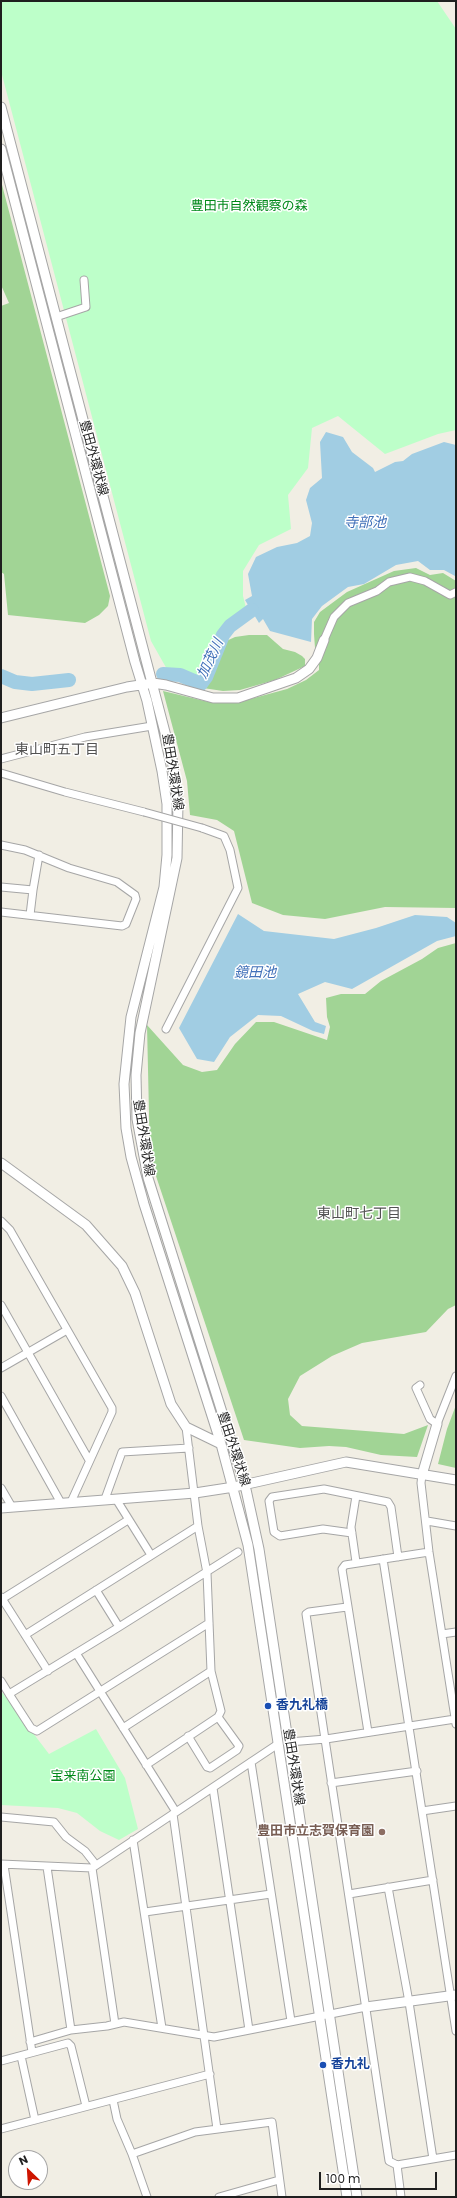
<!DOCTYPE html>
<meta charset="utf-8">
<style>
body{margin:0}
#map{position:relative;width:457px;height:2198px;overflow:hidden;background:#f1eee4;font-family:Poppins,sans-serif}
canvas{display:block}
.frame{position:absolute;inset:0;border:2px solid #1f1f1f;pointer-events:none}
.north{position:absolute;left:8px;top:2150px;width:40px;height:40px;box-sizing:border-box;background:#fff;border:1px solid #a5a5a5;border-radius:50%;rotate:335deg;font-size:11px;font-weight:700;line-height:16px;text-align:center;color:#1f1f1f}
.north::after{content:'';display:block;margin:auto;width:14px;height:18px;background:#ce1500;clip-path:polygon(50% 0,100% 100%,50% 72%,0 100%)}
.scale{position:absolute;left:319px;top:2172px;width:118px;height:18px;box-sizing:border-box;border:2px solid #1f1f1f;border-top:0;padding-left:5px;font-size:12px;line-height:14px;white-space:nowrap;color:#1f1f1f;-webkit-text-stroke:3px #fff;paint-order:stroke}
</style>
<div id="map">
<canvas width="457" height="2198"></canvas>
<div class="frame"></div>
<div class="north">N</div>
<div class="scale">100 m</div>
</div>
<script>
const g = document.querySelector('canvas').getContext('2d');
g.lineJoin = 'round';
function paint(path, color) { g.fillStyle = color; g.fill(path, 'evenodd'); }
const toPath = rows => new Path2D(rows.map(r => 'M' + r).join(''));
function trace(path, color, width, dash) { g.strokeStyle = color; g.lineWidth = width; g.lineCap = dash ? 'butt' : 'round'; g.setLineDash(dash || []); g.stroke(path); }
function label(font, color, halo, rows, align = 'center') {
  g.font = font + ' Poppins,"Noto Sans JP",sans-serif'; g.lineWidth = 3; g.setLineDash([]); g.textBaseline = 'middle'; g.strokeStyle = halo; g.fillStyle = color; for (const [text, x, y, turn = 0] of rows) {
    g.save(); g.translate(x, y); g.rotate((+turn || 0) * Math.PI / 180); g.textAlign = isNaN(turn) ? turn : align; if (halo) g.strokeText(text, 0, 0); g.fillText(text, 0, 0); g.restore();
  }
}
const forest = toPath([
 [1,181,110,596,108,606,99,615,85,623,8,615,4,574,1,572,1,306,9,303,1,285],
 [416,568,430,575,443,573,456,581,456,908,385,907,325,919,283,915,252,903,234,831,217,820,190,815,187,781,163,691,209,702,225,703,243,701,287,689,306,680,319,670,319,658,315,648,314,634,314,622,320,612,347,592,394,571],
 [249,635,267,635,283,649,295,652,302,656,305,659,305,666,275,680,240,690,223,691,203,688,222,643,235,637],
 [456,943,456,1305,448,1309,426,1332,362,1343,332,1356,300,1376,288,1399,290,1415,302,1426,404,1434,428,1425,417,1457,381,1455,346,1447,329,1446,300,1448,244,1440,150,1158,147,1025,183,1065,202,1072,217,1070,235,1044,256,1022,274,1022,327,1040,330,1027,327,1017,326,998,341,994,365,994,381,981,422,959,438,948],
 [456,1405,456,1468,438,1464,447,1429]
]);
const park = toPath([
 [1,1,437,1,456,29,456,430,438,434,385,454,338,416,312,428,308,468,288,495,291,529,259,545,243,571,243,596,247,612,225,626,219,634,201,677,196,679,184,673,168,671,151,641,1,71],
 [1,1691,49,1754,96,1729,125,1778,138,1829,119,1840,100,1831,77,1813,58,1808,1,1805]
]);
const water = toPath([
 [326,432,343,437,352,452,373,468,375,472,395,462,403,461,412,454,444,442,456,445,456,563,455,576,444,570,430,570,418,561,396,565,364,584,348,587,322,606,312,619,311,642,270,631,263,619,259,623,245,600,252,596,248,574,256,557,277,547,297,543,310,536,312,523,306,500,310,488,322,478,320,442],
 [238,914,264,931,334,939,376,928,415,915,447,917,456,923,456,936,437,941,352,989,325,982,298,994,315,1022,326,1026,324,1034,313,1031,281,1016,258,1015,230,1037,214,1062,197,1059,179,1028]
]);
const river = toPath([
 [163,674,180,675,201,684,206,677,223,635,230,626,252,610],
 [1,676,15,682,32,684,69,680]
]);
const minor = toPath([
 [56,317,86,307,84,280],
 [324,640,334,617,348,603,377,591,389,582,410,577,425,581,450,595,456,592],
 [1,759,85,737,152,726],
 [1,773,65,792,144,812],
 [1,845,25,850,69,868,117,882,135,895,136,899,126,924,122,926,1,912],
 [1,887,33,890,30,915],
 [33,890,39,855],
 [166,1029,238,888,230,850,224,836,202,828],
 [1,1221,10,1230,112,1408,112,1412,71,1502],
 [1,1305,89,1460],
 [1,1368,67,1330],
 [420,1385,416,1388,430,1419,437,1424,456,1376],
 [1,1396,61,1503],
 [422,1475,421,1483,429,1552,456,1724],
 [1,1488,12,1507],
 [356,1496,351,1527,356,1562],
 [105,1499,122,1452,189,1448],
 [116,1499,151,1555],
 [427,1521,456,1526],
 [352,1533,323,1529,280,1536,274,1532,269,1501,272,1497,324,1489,388,1502,391,1507,398,1557],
 [383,1559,456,2031],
 [96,1590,119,1627],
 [1,1597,48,1671],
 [2,1599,128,1520],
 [347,1607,309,1612,306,1614,389,2161,397,2165,456,2155],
 [442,1634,456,1632],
 [25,1635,198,1526],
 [76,1653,176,1812],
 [1,1681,9,1694,119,1627,238,1552],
 [9,1694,31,1728,37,1731,209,1623],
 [123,1728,211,1671],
 [368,1732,342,1569,345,1565,429,1552],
 [188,1736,207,1767,210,1768,237,1750,239,1746,218,1717],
 [289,1742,326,1739,455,1719],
 [251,1762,291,2021],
 [146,1765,218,1717,221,1711,211,1671,207,1573,198,1526,186,1427],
 [331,1783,417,1771],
 [213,1788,249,2030],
 [422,1811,456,1806],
 [173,1814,217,2129],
 [1,1817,54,1822,66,1837,85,1851,96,1865],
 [133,1840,162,2028],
 [1,1864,92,1868,278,1744],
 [4,1865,32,2052],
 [47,1867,71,2030],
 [92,1868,115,2024],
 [388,1887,409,2002,433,2159],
 [349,1894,433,1880],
 [145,1912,271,1894],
 [30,2042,71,2030,107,2026,124,2022,214,2037,366,2007],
 [21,2056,35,2120],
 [1,2061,68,2043,71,2046,86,2106],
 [113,2100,117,2119,132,2154],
 [1,2129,210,2074],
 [397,2165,401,2197],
 [147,2197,132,2154,195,2132,272,2122,282,2197],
 [219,2197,279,2180]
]);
const tertiary = toPath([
 [1,107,172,759,178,802,177,858,140,1033,136,1075,137,1119,148,1178,245,1485,259,1549,357,2197],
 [1,149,135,662,147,701,162,771,167,804,167,855,164,887,131,1017,124,1084,126,1128,131,1157,144,1204,221,1444,248,1545,347,2197],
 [1,718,127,687,153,683,166,685,213,698,238,698,296,678,309,669,317,658,324,640],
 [1,1163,86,1225,122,1266,135,1293,171,1404,186,1427,221,1444],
 [422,1475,437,1424],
 [1,1508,195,1493,234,1487,346,1462,456,1480],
 [366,2007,456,1995]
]);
const minorBridge = toPath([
 [144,812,202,828]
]);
const markers = [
 [268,1706,4,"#1a4fb4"],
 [382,1832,4,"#8d6e63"],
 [323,2065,4,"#1a4fb4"]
];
const parkNames = [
 ["豊田市自然観察の森",249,207],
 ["宝来南公園",83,1777]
];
const streetNames = [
 ["豊田外環状線",93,458,75],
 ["豊田外環状線",172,772,81],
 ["豊田外環状線",143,1138,81],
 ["豊田外環状線",233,1449,72],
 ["豊田外環状線",293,1767,81]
];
const transitNames = [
 ["香九礼橋",276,1706],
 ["香九礼",331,2065]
];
const educationNames = [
 ["豊田市立志賀保育園",374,1832]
];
const waterNames = [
 ["寺部池",365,523],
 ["加茂川",211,659,-65],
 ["鏡田池",255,973]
];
const neighbourhoodNames = [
 ["東山町五丁目",57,750],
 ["東山町七丁目",359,1214]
];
paint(forest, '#a1d495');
paint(park, '#bdffc9');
paint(water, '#a1cde3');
trace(river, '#a1cde3', 14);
trace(minor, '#a6a6a6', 9);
trace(tertiary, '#a6a6a6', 11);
trace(minor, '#fff', 7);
trace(tertiary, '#fff', 9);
trace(minorBridge, '#a6a6a6', 9, []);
trace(minorBridge, '#fff', 7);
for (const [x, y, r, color] of markers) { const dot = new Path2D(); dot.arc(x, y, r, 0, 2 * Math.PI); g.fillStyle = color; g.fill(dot); trace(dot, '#fff', 1.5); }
label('13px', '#01891a', '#fff', parkNames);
label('13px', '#1f1f1f', '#fff', streetNames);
label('bold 13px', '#164399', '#fff', transitNames, 'left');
label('bold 13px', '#785e54', '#fff', educationNames, 'right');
label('italic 14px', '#4171b9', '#fff', waterNames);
label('14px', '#525252', '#fff', neighbourhoodNames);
</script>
